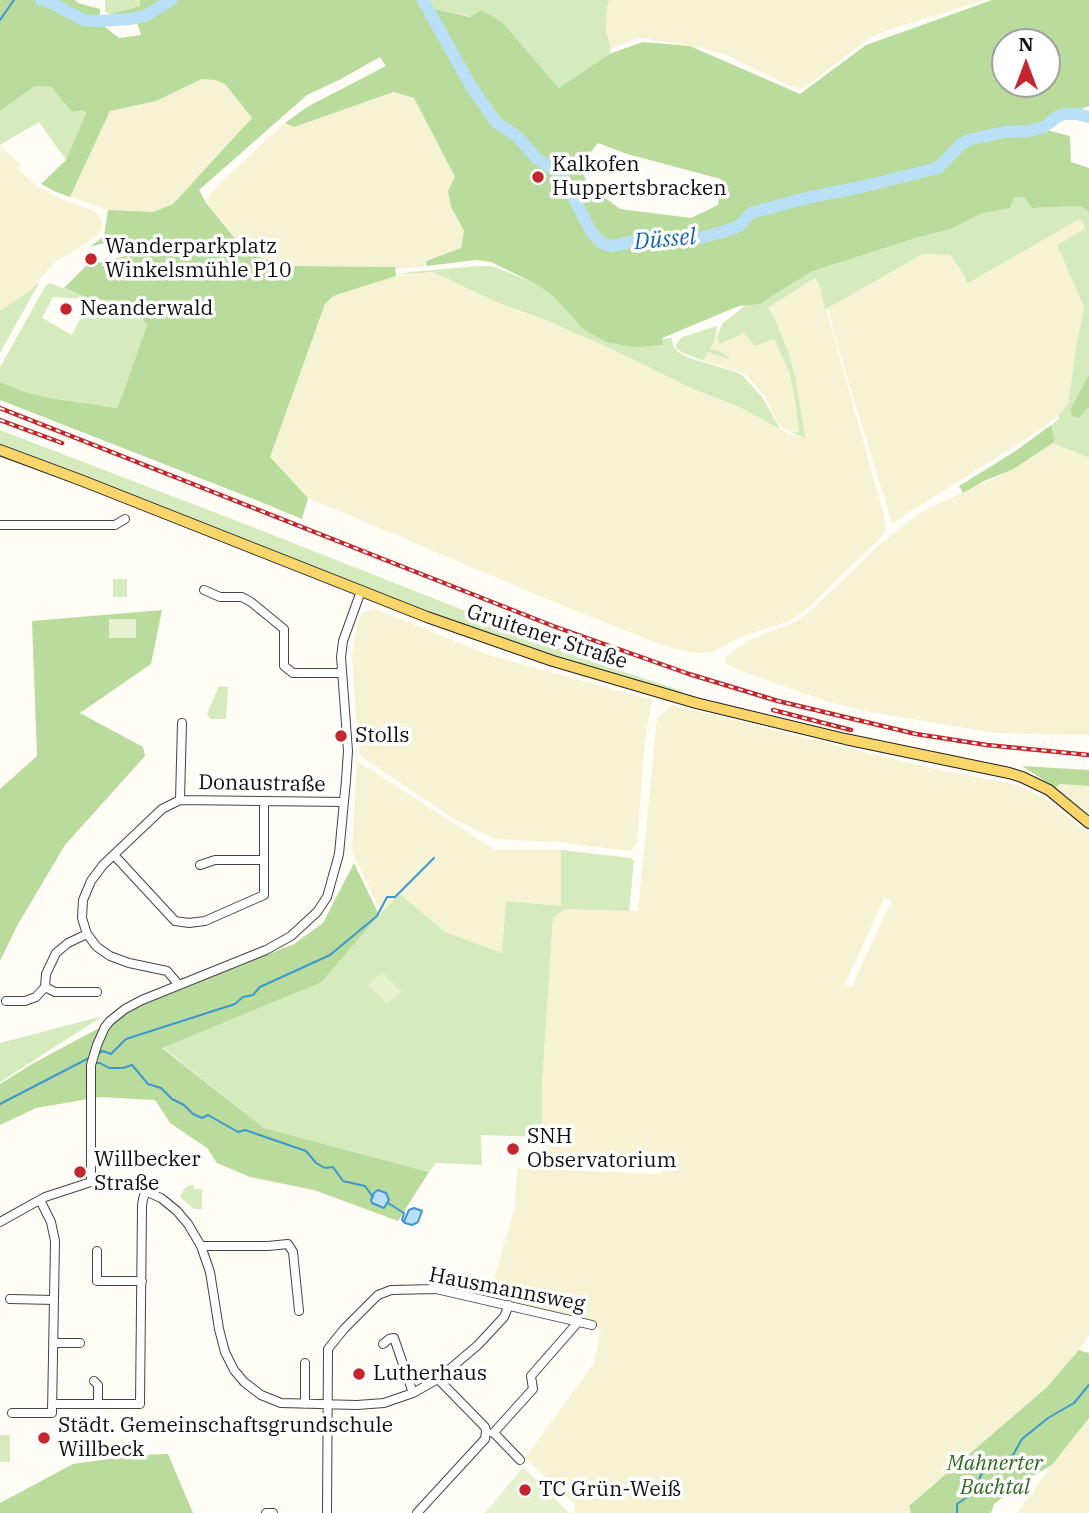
<!DOCTYPE html>
<meta charset="utf-8">
<style>
body{margin:0}
#map{position:relative;width:1089px;height:1513px;overflow:hidden;background:#fffdf5;font-family:"IBM Plex Serif",serif}
canvas{display:block}
.north{position:absolute;left:991px;top:28px;width:70px;height:70px;box-sizing:border-box;background:#fff;border:2px solid #a0a0a0;border-radius:50%;rotate:0deg;font-size:19px;font-weight:700;line-height:28px;text-align:center;color:#111}
.north::after{content:'';display:block;margin:auto;width:24px;height:32px;background:#c4262e;clip-path:polygon(50% 0,100% 100%,50% 72%,0 100%)}
</style>
<div id="map">
<canvas width="1089" height="1513"></canvas>
<div class="north">N</div>
</div>
<script>
const g = document.querySelector('canvas').getContext('2d');
g.lineJoin = 'round';
function paint(path, color) { g.fillStyle = color; g.fill(path, 'evenodd'); }
const toPath = rows => new Path2D(rows.map(r => 'M' + r).join(''));
function trace(path, color, width, dash) { g.strokeStyle = color; g.lineWidth = width; g.lineCap = dash ? 'butt' : 'round'; g.setLineDash(dash || []); g.stroke(path); }
function label(font, color, halo, rows, align = 'center') {
  g.font = font + ' "IBM Plex Serif",serif'; g.lineWidth = 7; g.setLineDash([]); g.textBaseline = 'middle'; g.strokeStyle = halo; g.fillStyle = color; for (const [text, x, y, turn = 0] of rows) {
    g.save(); g.translate(x, y); g.rotate((+turn || 0) * Math.PI / 180); g.textAlign = isNaN(turn) ? turn : align; if (halo) g.strokeText(text, 0, 0); g.fillText(text, 0, 0); g.restore();
  }
}
const farmland = toPath([
 [609,0,985,0,885,31,865,41,804,88,792,87,729,56,699,47,640,38,611,48,606,32,607,9],
 [202,79,215,80,225,84,253,118,173,204,153,212,132,212,108,210,70,197,110,111,156,101],
 [395,92,414,98,455,178,448,191,451,207,464,231,461,248,426,260,427,266,396,269,395,267,287,266,247,253,206,202,209,195,222,181,285,123,294,127],
 [0,146,21,164,18,169,37,186,57,197,94,211,102,220,101,230,96,237,55,262,31,290,0,311],
 [1079,218,1083,223,1086,229,1057,245,1084,307,1077,342,1068,404,1058,416,1037,432,892,523,836,341,828,308,923,254,950,255,965,276,968,284],
 [433,272,496,302,543,319,605,346,693,389,737,406,789,434,804,438,796,380,788,352,775,319,768,308,815,278,819,284,884,515,885,529,884,534,810,606,793,619,781,624,740,637,713,652,694,653,667,647,561,605,308,498,270,457,325,304,333,296,396,276],
 [719,331,718,340,744,333,774,339,789,373,794,394,799,432,796,433,781,427,777,422,765,396,745,374,704,361,706,352,707,332],
 [1053,443,1089,458,1089,735,994,733,865,711,826,701,783,686,744,672,727,664,725,660,726,657,747,641,795,622,812,610,880,544,923,511,1012,470],
 [373,608,492,656,652,700,645,740,637,843,631,851,557,842,496,839,454,819,362,757,358,748,352,655,358,622,362,613],
 [672,705,930,768,1017,785,1044,798,1089,833,1089,1334,1079,1350,1046,1388,939,1481,911,1513,574,1513,575,1504,525,1458,594,1363,601,1331,594,1322,582,1318,489,1297,515,1206,517,1168,660,1174,663,1168,542,1164,542,1084,553,918,565,909,638,911,657,718],
 [884,898,891,901,852,986,845,985],
 [357,761,495,850,561,850,561,906,502,954,445,932,400,894,382,913,352,852],
 [1058,784,1089,786,1089,817,1056,788],
 [1089,1418,1089,1513,1017,1513,1052,1465]
]);
const green = toPath([
 [105,0,140,0,140,6,109,14,105,12],
 [430,0,609,0,607,9,606,32,611,48,609,54,559,88,503,23,435,9],
 [35,86,50,86,72,112,84,110,86,113,66,160,39,122,0,145,0,111],
 [1014,197,1024,197,1032,208,1080,206,1089,212,1089,374,1070,410,1078,418,1089,407,1089,458,1053,443,1055,440,1051,425,1060,418,1058,416,1068,404,1077,342,1084,307,1057,245,1085,229,1083,223,1079,219,967,284,965,276,950,255,923,254,828,308,825,309,819,284,815,278,768,308,775,319,788,352,796,380,805,438,788,431,796,433,799,431,794,394,789,372,774,339,755,346,744,333,720,344,718,340,719,331,723,323,746,305,761,304,772,296,813,271,916,238,951,229,980,214,1009,208],
 [479,266,492,266,534,283,553,296,582,328,663,344,662,339,672,338,673,346,678,352,689,358,736,372,743,376,763,398,780,429,737,406,693,389,605,346,543,319,496,302,433,272,396,275,410,272],
 [37,283,39,283,0,353,0,311,31,290],
 [50,283,90,299,132,301,147,325,123,393,117,408,50,398,25,392,0,382,0,367,46,285],
 [53,297,90,299,72,335,42,318],
 [717,326,713,344,710,347,711,350,717,350,729,357,728,359,707,352,704,361,683,353,676,348,676,344,682,337],
 [0,430,250,526,534,638,609,667,683,691,683,696,602,672,468,629,0,445],
 [113,579,127,579,127,597,113,597],
 [219,686,228,687,226,719,210,719,207,714],
 [561,850,631,858,634,861,629,911,565,909,553,918,542,1084,542,1137,481,1135,482,1165,436,1163,429,1172,264,1128,162,1047,322,982,379,915,400,894,445,932,502,953,506,901,561,906],
 [103,1016,0,1082,0,1043],
 [190,1185,194,1185,194,1189,202,1189,202,1209,194,1209,180,1197,185,1188],
 [0,1435,10,1435,10,1462,0,1462]
]);
const forest = toPath([
 [0,0,75,0,78,3,100,9,100,23,119,38,141,35,136,19,109,22,109,14,140,6,140,0,430,0,435,9,470,17,482,10,503,23,559,88,609,54,643,42,690,46,800,94,866,45,992,0,1089,0,1089,106,1068,114,1043,129,1070,136,1071,162,1089,168,1089,212,1080,206,1032,208,1024,197,1014,197,1010,208,980,214,951,229,916,238,813,271,772,296,761,304,739,306,662,338,663,345,634,347,606,342,582,328,553,296,534,283,491,262,476,260,427,266,426,261,461,248,464,231,451,207,448,191,455,177,414,98,394,92,294,127,285,123,307,107,386,66,380,57,341,79,307,95,199,190,206,203,247,253,287,266,395,267,396,276,333,296,325,304,270,457,308,498,302,519,256,500,0,400,0,382,25,392,50,398,117,408,123,393,147,325,131,301,90,299,64,288,86,266,129,255,125,238,90,247,104,236,108,210,153,212,173,204,252,118,225,84,215,80,202,79,156,101,110,111,70,197,56,192,41,184,66,160,86,113,84,110,72,112,50,86,35,86,0,111],
 [1005,42,1047,42,1047,84,1005,84],
 [598,143,627,154,721,179,718,205,691,218,620,209,588,185,580,166],
 [1089,374,1089,407,1079,418,1072,416,1070,410],
 [1051,425,1055,440,1053,443,1012,470,986,480,963,493,959,486,1014,452],
 [162,610,151,664,80,713,143,747,145,756,65,845,17,926,0,961,0,789,37,756,32,621],
 [1022,766,1089,770,1089,786,1059,784,1056,788],
 [354,863,379,915,322,982,162,1048,264,1128,429,1172,398,1221,314,1190,250,1177,217,1163,207,1148,170,1123,155,1100,100,1097,36,1108,0,1125,0,1084,32,1064,140,1006,294,944,323,923],
 [1079,1350,1089,1353,1089,1418,1052,1465,1024,1481,994,1504,991,1513,911,1513,909,1506,1046,1388],
 [168,1454,193,1513,0,1513,0,1503,73,1464,136,1455]
]);
const pitch = toPath([
 [109,619,136,619,136,638,109,638],
 [382,972,402,992,387,1004,368,985],
 [523,1467,569,1513,485,1513]
]);
const water = toPath([
 [378,1190,386,1193,389,1200,384,1208,372,1203,371,1200,374,1193,378,1190],
 [414,1208,422,1211,418,1222,412,1225,405,1223,404,1221,409,1210,414,1208]
]);
const stream = toPath([
 [0,20,14,0],
 [97,1054,103,1051,111,1054,126,1039,235,1004,243,997,253,995,260,987,330,955,377,916,387,897,395,897,434,858],
 [93,1063,100,1063,109,1068,123,1068,132,1065,148,1084,161,1088,172,1099,184,1105,193,1114,202,1118,208,1115,238,1132,245,1130,306,1151,316,1163,325,1168,333,1167,343,1181,365,1186,373,1197],
 [0,1104,89,1058],
 [388,1203,404,1213,402,1220,405,1223],
 [957,1513,957,1504,973,1493,982,1473,1001,1464,1013,1455,1022,1439,1048,1418,1074,1403,1089,1385]
]);
const river = toPath([
 [41,0,52,3,83,20,99,21,131,19,145,16,171,0],
 [423,0,472,88,496,122,518,137,536,158,561,174,592,233,602,243,611,246,657,237,674,237,692,240,722,232,739,226,751,213,806,198,861,187,938,168,961,144,968,140,1004,132,1029,131,1044,127,1057,117,1064,114,1077,114,1089,117]
]);
const minor = toPath([
 [0,525,115,525,125,519],
 [204,590,220,597,242,597,251,602,284,629,284,666,293,673,342,673],
 [180,800,182,723],
 [114,855,175,921,189,923,205,921,264,895,264,801],
 [200,865,215,860,264,860],
 [179,985,167,971,129,963,110,956,97,947,87,934,82,918,83,900,91,881,103,865,162,809,180,800,344,802],
 [45,987,55,992,97,992],
 [6,1001,25,1001,36,997,45,987,46,974,56,953,68,943,87,934],
 [91,1182,91,1065,97,1045,105,1027,110,1021,125,1009,142,1000,266,950,291,936,317,912,327,897,339,854,346,780,348,751,341,657,343,641,361,591],
 [0,1222,45,1197,91,1182,117,1182,134,1186,161,1198,177,1211,188,1224,201,1246,210,1272,219,1329,225,1352,234,1370,244,1382,261,1395,281,1403,357,1405,384,1403,413,1393,438,1379,478,1345,504,1317,509,1305],
 [201,1246,268,1246,288,1244,293,1252,299,1311],
 [97,1251,97,1281,142,1281],
 [10,1299,54,1300],
 [53,1343,80,1343],
 [383,1344,389,1339,394,1338,413,1393],
 [438,1379,485,1427,486,1431],
 [94,1381,98,1385,98,1403],
 [52,1404,140,1404,142,1206,143,1199,146,1191],
 [305,1404,305,1363],
 [12,1413,52,1413,55,1241,51,1222,40,1200],
 [493,1433,495,1434,520,1460],
 [495,1434,496,1430,533,1389,531,1376,579,1321],
 [266,1513,273,1513],
 [327,1513,328,1349,344,1329,378,1295,391,1290,436,1289,592,1325],
 [417,1513,485,1439,486,1431]
]);
const major = toPath([
 [0,450,83,481,427,617,553,661,696,703,845,739,1009,773,1022,777,1049,790,1089,823]
]);
const rail = toPath([
 [0,408,553,626,689,674,778,701,916,734,987,745,1089,755],
 [0,420,62,443],
 [773,710,851,730]
]);
const markers = [
 [538,177,7,"#c4262e"],
 [91,259,7,"#c4262e"],
 [66,309,7,"#c4262e"],
 [341,736,7,"#c4262e"],
 [513,1149,7,"#c4262e"],
 [80,1172,7,"#c4262e"],
 [359,1374,7,"#c4262e"],
 [44,1438,7,"#c4262e"],
 [525,1490,7,"#c4262e"]
];
const poiNames = [
 ["Kalkofen",552,165],
 ["Huppertsbracken",552,189],
 ["Wanderparkplatz",105,247],
 ["Winkelsmühle P10",105,271],
 ["Neanderwald",80,309],
 ["Stolls",355,736],
 ["SNH",527,1137],
 ["Observatorium",527,1161],
 ["Willbecker",94,1160],
 ["Straße",94,1184],
 ["Lutherhaus",373,1374],
 ["Städt. Gemeinschaftsgrundschule",58,1426],
 ["Willbeck",58,1450],
 ["TC Grün-Weiß",539,1490]
];
const streetNames = [
 ["Gruitener Straße",547,637,18],
 ["Donaustraße",262,784,1],
 ["Hausmannsweg",507,1290,11]
];
const parkNames = [
 ["Mahnerter",995,1464],
 ["Bachtal",995,1488]
];
const waterNames = [
 ["Düssel",665,240,-5]
];
paint(farmland, '#f6f3d4');
paint(green, '#d5ebbd');
paint(forest, '#b9dc9c');
paint(pitch, '#e6f2cf');
paint(water, '#b9e0f7');
trace(water, '#3f96cf', 2);
trace(stream, '#3f96cf', 2);
trace(river, '#b9e0f7', 12);
trace(minor, '#444', 10);
trace(major, '#222', 12);
trace(minor, '#fff', 8);
trace(major, '#f9d66b', 10);
trace(rail, '#c4262e', 4.5);
trace(rail, '#fff', 2, [5]);
for (const [x, y, r, color] of markers) { const dot = new Path2D(); dot.arc(x, y, r, 0, 2 * Math.PI); g.fillStyle = color; g.fill(dot); trace(dot, '#fff', 2.5); }
label('21px', '#111', '#fff', poiNames, 'left');
label('21px', '#111', '#fff', streetNames);
label('italic 21px', '#2f6b1f', '#fff', parkNames);
label('italic 23px', '#1768a6', '#fff', waterNames);
</script>
